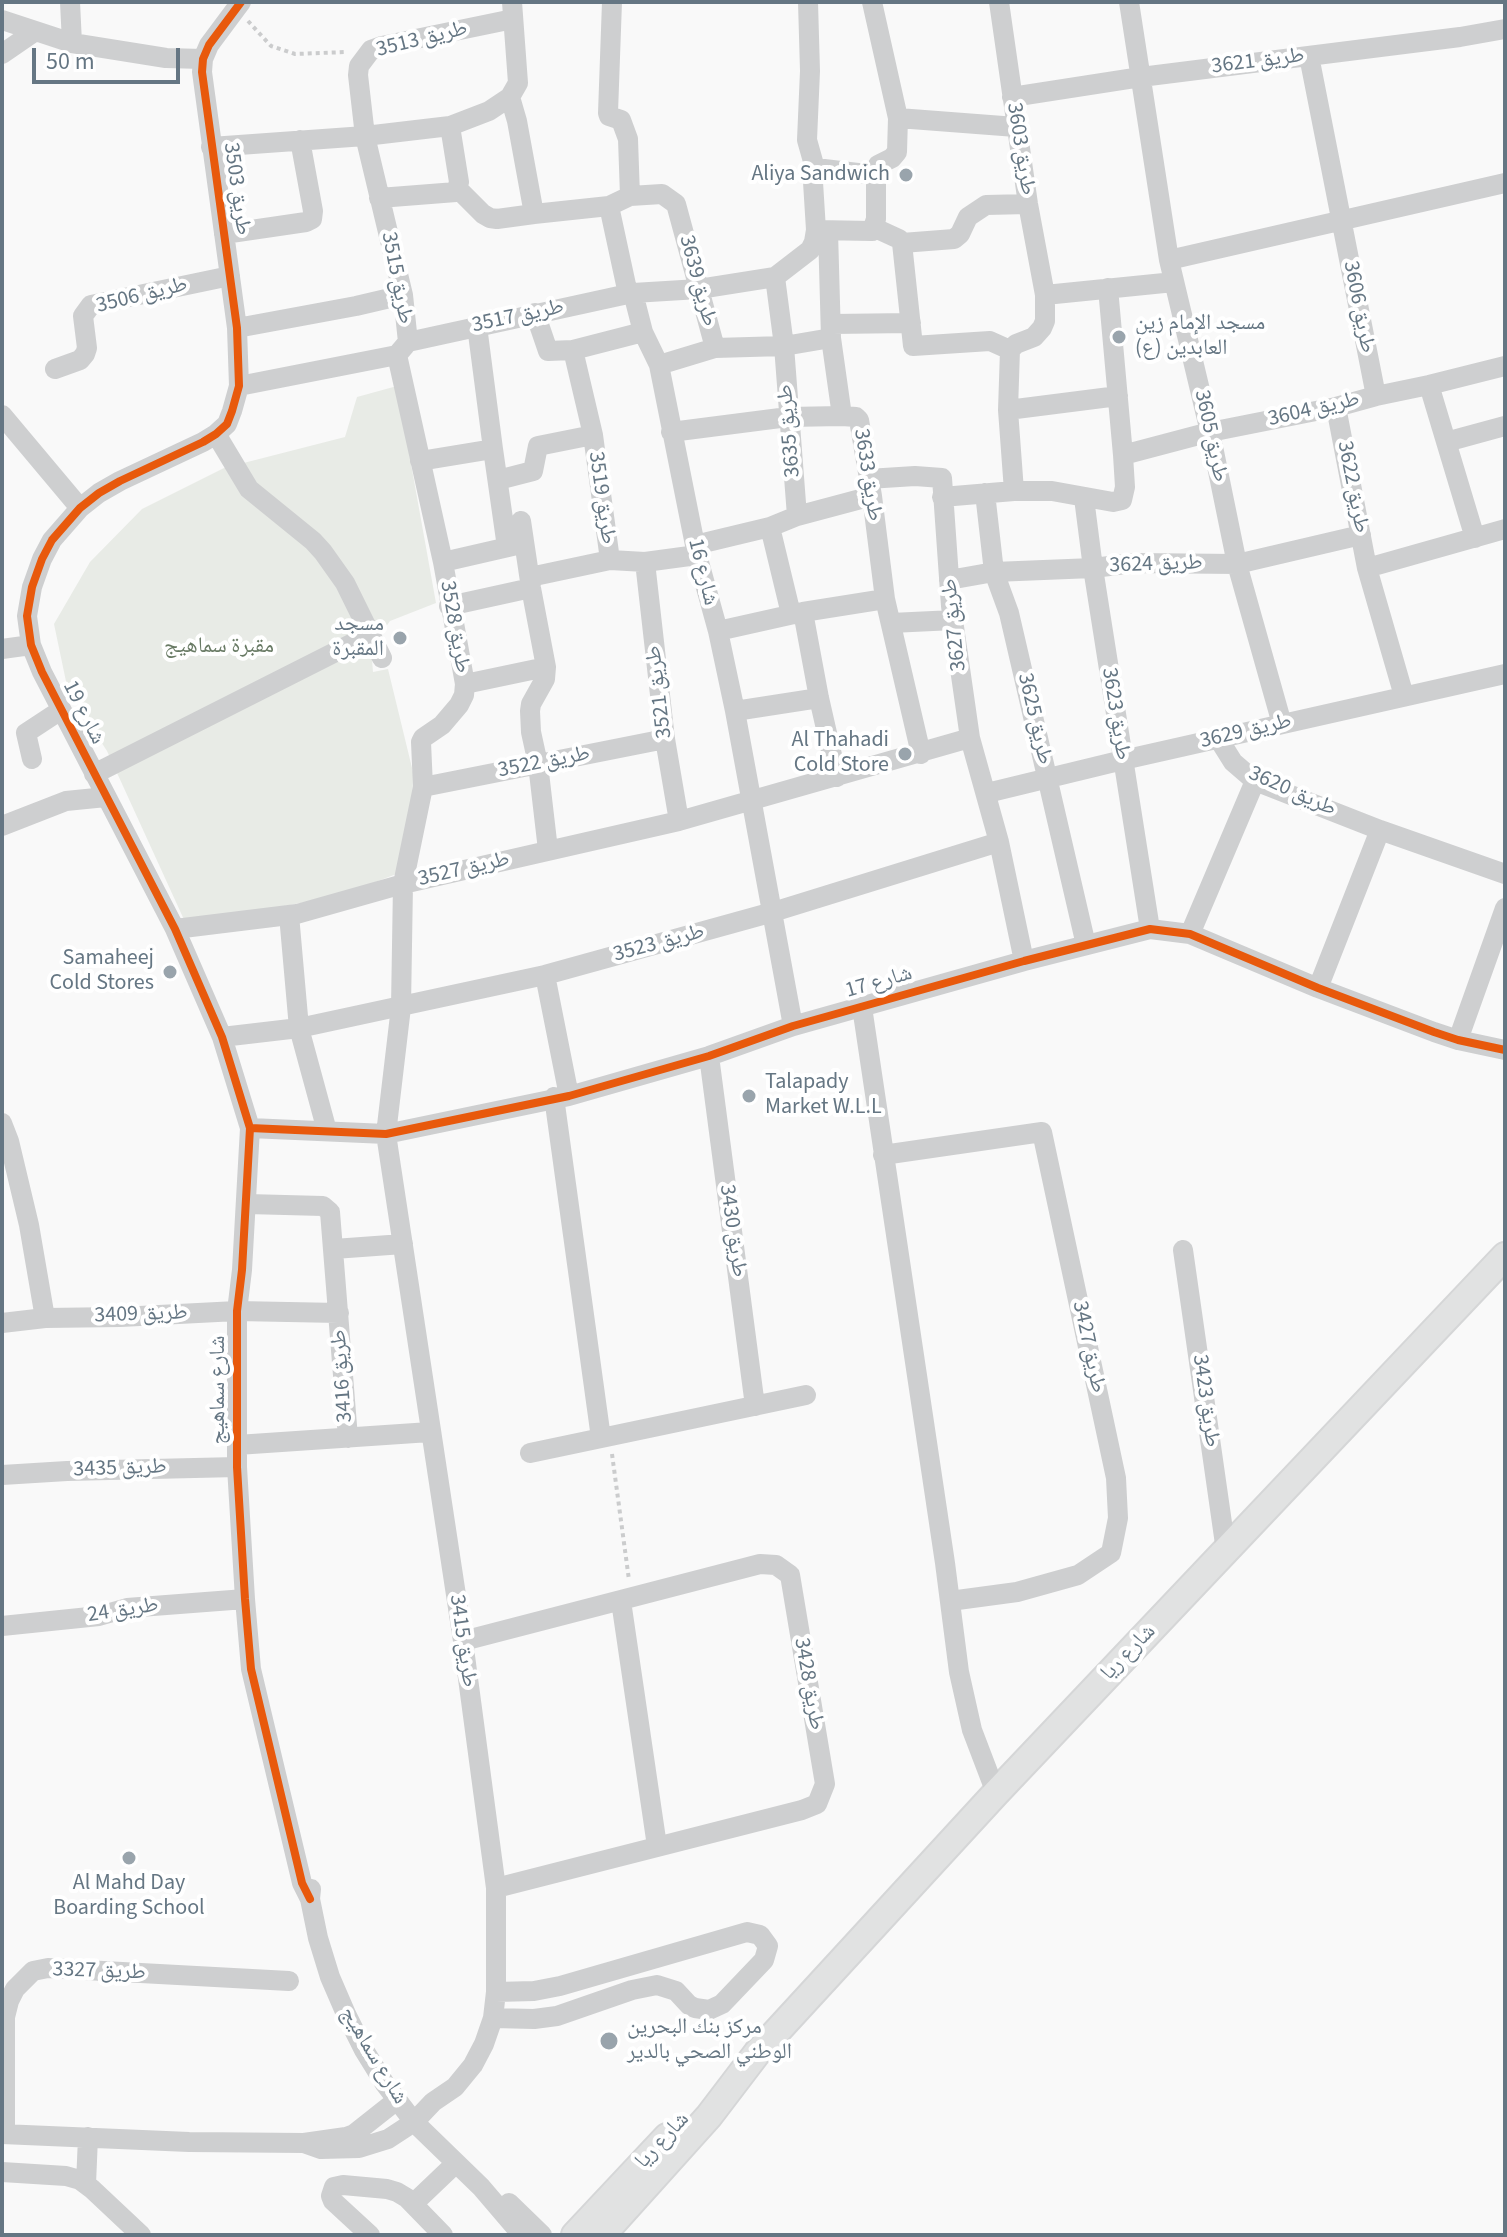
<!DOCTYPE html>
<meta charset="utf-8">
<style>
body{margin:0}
#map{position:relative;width:1507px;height:2237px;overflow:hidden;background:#f9f9f9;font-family:"Source Sans 3",sans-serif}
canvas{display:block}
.frame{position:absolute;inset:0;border:4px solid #657683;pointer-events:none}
.scale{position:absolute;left:32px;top:48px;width:148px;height:36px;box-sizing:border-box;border:4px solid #657683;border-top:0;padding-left:10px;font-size:24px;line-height:28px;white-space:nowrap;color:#657683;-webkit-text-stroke:6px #fff;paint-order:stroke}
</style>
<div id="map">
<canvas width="1507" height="2237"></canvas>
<div class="frame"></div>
<div class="scale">50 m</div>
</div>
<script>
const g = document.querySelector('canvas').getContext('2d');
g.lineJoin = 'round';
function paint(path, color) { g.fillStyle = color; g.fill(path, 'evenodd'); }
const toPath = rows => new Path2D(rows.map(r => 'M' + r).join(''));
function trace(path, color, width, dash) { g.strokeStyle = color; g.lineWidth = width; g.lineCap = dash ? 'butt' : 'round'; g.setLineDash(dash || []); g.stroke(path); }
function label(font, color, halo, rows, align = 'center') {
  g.font = font + ' "Source Sans 3","Noto Naskh Arabic",sans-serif'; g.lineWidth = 8; g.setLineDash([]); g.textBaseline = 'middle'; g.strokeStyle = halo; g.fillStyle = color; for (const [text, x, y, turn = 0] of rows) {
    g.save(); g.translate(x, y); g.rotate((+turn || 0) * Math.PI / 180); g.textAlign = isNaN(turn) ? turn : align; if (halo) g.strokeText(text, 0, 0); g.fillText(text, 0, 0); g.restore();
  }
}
const green = toPath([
 [397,386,436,603,390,621,371,648,373,672,388,669,413,772,412,868,339,896,186,924,107,751,68,691,54,624,90,562,142,509,224,468,345,437,357,397]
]);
const path = toPath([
 [248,21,271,46,295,54,346,52],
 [612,1454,629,1580]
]);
const minor = toPath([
 [70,2,72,43],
 [241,2,209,45,203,59,202,72,237,328,239,386,232,411,227,424,216,434,203,442,120,481,99,493,80,508,52,540,42,559,32,587,27,616,31,645,42,672,175,929,222,1037,250,1128,242,1270,237,1311,237,1467,245,1599,251,1669,302,1883,310,1899],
 [808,2,810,71,807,140,816,172],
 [999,2,1028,204,1045,295],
 [1129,2,1169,260,1210,432,1237,564,1282,724],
 [2,20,72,43,166,58,203,59],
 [2,54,34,32],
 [1309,56,1376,396],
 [510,97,517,121,534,214,609,206,630,196,628,139,621,120,609,116,608,113,612,2],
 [1012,97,1141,77,1460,37,1505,29],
 [898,118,1016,127],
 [211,147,365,136,450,126,489,111,510,97,518,83,512,2],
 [458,189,483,214,490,218,497,219,534,214],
 [630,196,662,194,676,204,715,348],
 [379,198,456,192,459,182,450,126],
 [609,206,628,294,633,293,643,332,659,365,697,555,718,631,735,711,793,1026],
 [875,228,899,239,902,243,913,346,990,341,1010,350],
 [816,230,872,231,876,219,876,169,878,165,892,158,897,152,898,118,872,2],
 [828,231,831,338,842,416],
 [224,234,306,222,312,219,313,211,300,140],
 [902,243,954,239,960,234,968,217,986,205,1028,204],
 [1169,260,1505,183],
 [775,277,784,346,797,516],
 [633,293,699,289,775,277,810,250,814,242,816,230,813,182,816,172,824,169,875,175],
 [535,313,548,351,573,350,643,332],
 [832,324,911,323],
 [477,326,493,449],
 [237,328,356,306,403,295],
 [408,342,628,294],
 [573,350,593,435,610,560],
 [397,355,408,342,403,295,365,136,358,75,359,66,371,50,382,46,513,19],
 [659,365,715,348,784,346,831,338],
 [55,369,80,360,85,354,87,348,83,316,91,305,230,276],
 [1429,385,1475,538],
 [239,386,397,355],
 [1336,407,1367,568,1404,696],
 [1008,410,1118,396],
 [2,415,80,508],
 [671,432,788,417,842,416,856,417,859,420,872,496,885,599,921,754],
 [216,434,249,489,313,541,323,552,345,583,382,658],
 [1446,442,1505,426],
 [1123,455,1210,432,1336,407,1376,396,1429,385,1505,366],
 [420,461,493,449,507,547],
 [868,479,915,476,942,478,951,606,970,738,999,842,1024,961],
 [498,480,533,471,538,446,593,435],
 [1014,491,1008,410,1010,350,1016,344,1034,337,1042,328,1045,321,1045,295,1174,282],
 [985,493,994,572,1009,613,1086,945],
 [942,497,1014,491,1052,491,1113,502,1122,500,1125,487,1123,455,1108,288],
 [1084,498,1093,568,1150,929],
 [521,521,531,588,546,667,545,679,531,704,530,711,531,732,538,764,548,850],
 [770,527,791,614],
 [695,545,770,527,797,516,872,496],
 [443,562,517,545],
 [645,562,665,739,679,821],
 [1367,568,1505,529],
 [530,577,610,560,645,562,697,555],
 [949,580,994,572,1093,568,1134,563,1237,564,1361,535],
 [449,606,531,588],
 [803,612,819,698,837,777],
 [891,623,954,620],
 [718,631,803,612,885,599],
 [2,649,31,645],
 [465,684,546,667],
 [735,711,819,698],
 [1218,738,1233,762,1255,781,1380,830,1505,874],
 [32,759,26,733,61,710],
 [94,774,371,634],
 [423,787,665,739],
 [987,793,1123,760,1505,674],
 [2,826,66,801,106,797],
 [289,915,299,1028,327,1131],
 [175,929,297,914,403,884,679,821,970,738],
 [1190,934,1255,781],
 [545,975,569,1096],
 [1318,988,1380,830],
 [862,1007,945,1563,959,1672,972,1730,996,1793],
 [222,1037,299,1028,545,975,773,912,999,842],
 [1458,1040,1505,908],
 [709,1056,755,1406],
 [554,1097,601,1438],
 [2,1123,9,1141,29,1225,45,1318],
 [250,1128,386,1134,569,1096,709,1056,793,1026,1024,961,1150,929,1190,934,1318,988,1434,1032,1458,1040,1505,1050],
 [883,1155,1042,1132,1116,1478,1118,1518,1111,1553,1078,1575,1017,1592,950,1601],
 [247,1204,323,1206,330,1212,348,1438],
 [334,1249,403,1244],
 [1183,1250,1226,1551],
 [2,1323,45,1318,120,1317,237,1311,339,1313],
 [237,1445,430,1432],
 [530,1453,806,1395],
 [2,1475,67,1471,237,1467],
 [621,1601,657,1846],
 [2,1626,99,1616,127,1608,245,1599],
 [463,1641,760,1564,776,1565,790,1575,825,1784,817,1804,802,1810,496,1888],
 [311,1889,310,1899,318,1938,330,1977,346,2014,364,2050,385,2084,414,2122,481,2187,522,2235],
 [493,2018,534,2019,557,2016,632,1990,657,1985,676,1991,689,2005,695,2008,709,2010,722,2004,764,1960,768,1946,760,1935,747,1932,560,1986,534,1991,496,1992],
 [2,2134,189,2142,304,2143,346,2137,354,2134,397,2100],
 [5,2134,5,2017,9,2001,15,1989,33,1971,48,1968,289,1981],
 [304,2143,321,2149,359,2148,388,2139,414,2122,433,2102,455,2087,473,2065,484,2044,493,2018,496,1992,496,1888,463,1641,386,1134,401,1007,403,884,423,787,421,742,423,738,442,725,459,705,464,695,465,684,443,562,397,355],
 [2,2172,66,2176,80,2180,92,2189,141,2235],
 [86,2184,88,2137],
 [509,2203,542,2235],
 [413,2204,456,2163],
 [370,2235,333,2201,331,2196,334,2187,343,2185,387,2189,397,2192,407,2198,443,2235]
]);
const major = toPath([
 [575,2235,667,2137],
 [602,2235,709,2116,757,2053,996,1793,1505,1256]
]);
const cycleway = toPath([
 [241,2,209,45,203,59,202,72,237,328,239,386,232,411,227,424,216,434,203,442,120,481,99,493,80,508,52,540,42,559,32,587,27,616,31,645,42,672,175,929,222,1037,250,1128,242,1270,237,1311,237,1467,245,1599,251,1669,302,1883,310,1899],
 [250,1128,386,1134,569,1096,709,1056,793,1026,1024,961,1150,929,1190,934,1318,988,1434,1032,1458,1040,1505,1050]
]);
const markers = [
 [906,175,8,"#99a4ac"],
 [1119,337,8,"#99a4ac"],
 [400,638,8,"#99a4ac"],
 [905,754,8,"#99a4ac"],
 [170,972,8,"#99a4ac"],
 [749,1096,8,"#99a4ac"],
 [129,1858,8,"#99a4ac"],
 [609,2041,10,"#99a4ac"]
];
const streetNames = [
 ["طريق 3513",422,40,-14],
 ["طريق 3621",1258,62,-7],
 ["طريق 3603",1020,149,81],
 ["طريق 3503",236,189,82],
 ["طريق 3515",396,278,79],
 ["طريق 3639",697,281,75],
 ["طريق 3506",142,296,-14],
 ["طريق 3606",1358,307,79],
 ["طريق 3517",518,317,-12],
 ["طريق 3604",1314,410,-13],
 ["طريق 3635",790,431,-95],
 ["طريق 3605",1210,436,78],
 ["طريق 3633",867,475,81],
 ["طريق 3622",1352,487,79],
 ["طريق 3519",601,498,82],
 ["طريق 3624",1156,565,-2],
 ["شارع 16",702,572,76],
 ["طريق 3627",955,625,-96],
 ["طريق 3528",454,627,80],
 ["طريق 3521",660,692,-97],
 ["شارع 19",83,713,63],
 ["طريق 3623",1115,714,81],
 ["طريق 3625",1034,719,77],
 ["طريق 3629",1246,732,-13],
 ["طريق 3522",544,763,-11],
 ["طريق 3620",1292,792,24],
 ["طريق 3527",464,870,-13],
 ["طريق 3523",659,944,-15],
 ["شارع 17",879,983,-16],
 ["طريق 3430",732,1231,82],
 ["طريق 3409",141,1315,-2],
 ["طريق 3427",1088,1347,78],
 ["طريق 3416",343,1376,-94],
 ["شارع سماهيج",219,1390,-90],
 ["طريق 3423",1205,1401,82],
 ["طريق 3435",120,1469,-2],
 ["طريق 24",123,1611,-9],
 ["طريق 3415",462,1641,82],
 ["شارع ريا",1129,1653,-46],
 ["طريق 3428",808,1684,80],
 ["طريق 3327",99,1972,2],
 ["شارع سماهيج",373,2056,59],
 ["شارع ريا",663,2141,-47]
];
const poiNames = [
 ["Aliya Sandwich",890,175],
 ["مسجد الإمام زين",1135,324,"left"],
 ["العابدين (ع)",1135,349,"left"],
 ["مسجد",384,625],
 ["المقبرة",384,650],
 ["Al Thahadi",889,741],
 ["Cold Store",889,766],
 ["Samaheej",154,959],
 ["Cold Stores",154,984],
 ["Talapady",765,1083,"left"],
 ["Market W.L.L",765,1108,"left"],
 ["Al Mahd Day",129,1884,"center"],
 ["Boarding School",129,1909,"center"],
 ["مركز بنك البحرين",627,2028,"left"],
 ["الوطني الصحي بالدير",627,2053,"left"]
];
const parkNames = [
 ["مقبرة سماهيج",219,647]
];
paint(green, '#e8ebe6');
trace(major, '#d5d6d7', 30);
trace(path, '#cbcccd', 4, [4, 4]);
trace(minor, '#cecfd0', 20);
trace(major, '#e1e2e2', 26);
trace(cycleway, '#e8590c', 8);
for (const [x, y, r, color] of markers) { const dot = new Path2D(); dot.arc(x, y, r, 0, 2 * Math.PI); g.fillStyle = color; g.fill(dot); trace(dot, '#fff', 3); }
label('22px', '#657683', '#fff', streetNames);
label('22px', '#657683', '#fff', poiNames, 'right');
label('22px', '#687a64', '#fff', parkNames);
</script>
